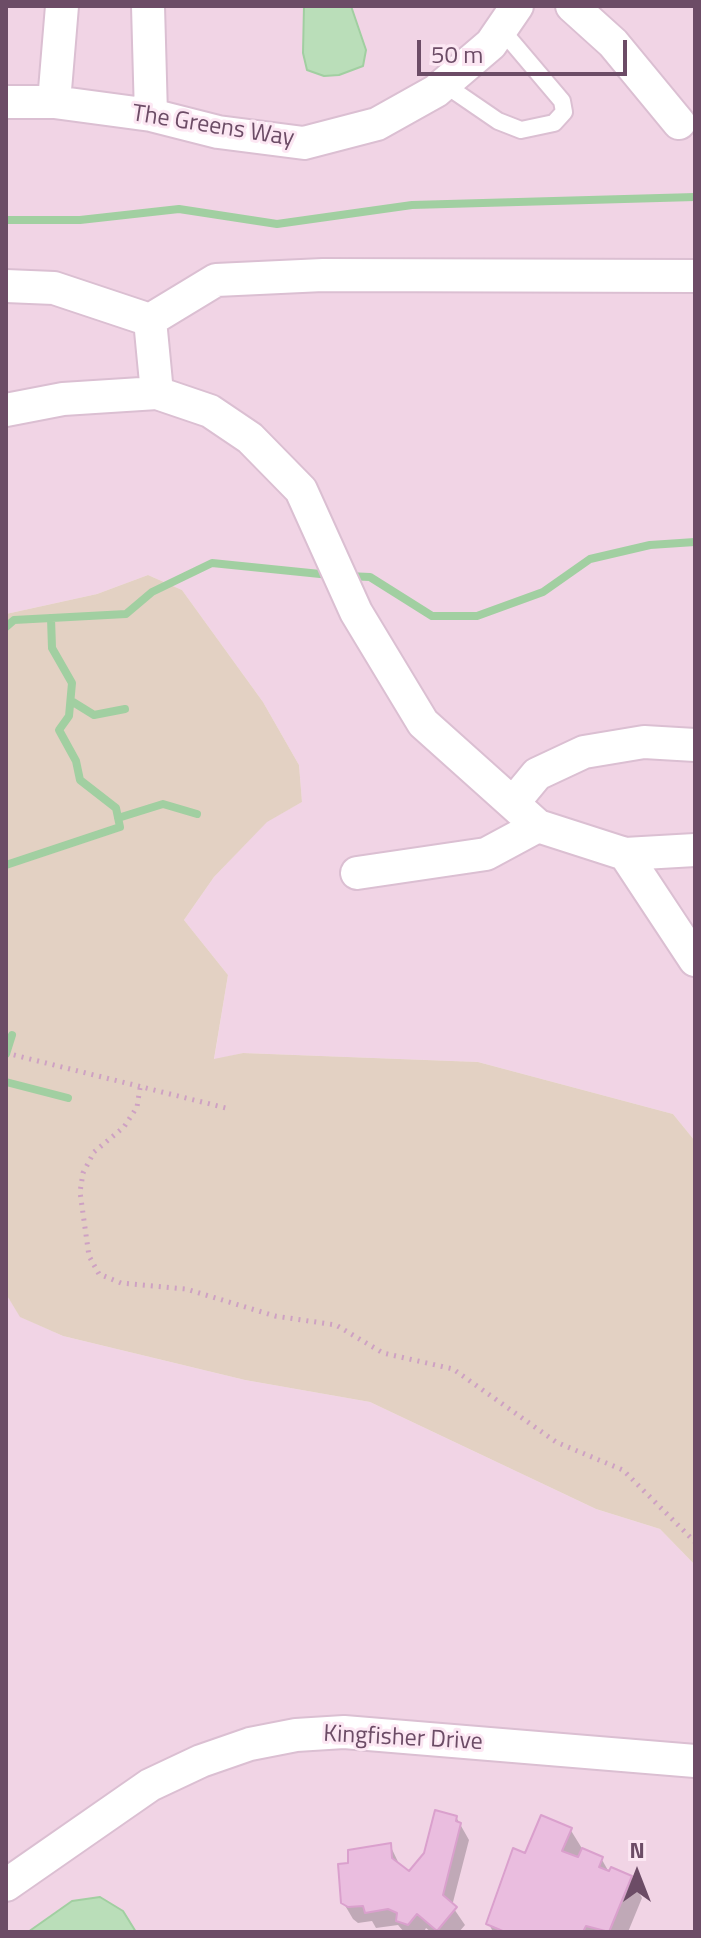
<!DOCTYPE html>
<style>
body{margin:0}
#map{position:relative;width:701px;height:1938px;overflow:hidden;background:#f8e2ee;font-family:"Titillium Web",sans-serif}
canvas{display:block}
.frame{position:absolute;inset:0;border:8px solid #6c4c66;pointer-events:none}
.north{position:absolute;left:597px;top:1834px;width:80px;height:80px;-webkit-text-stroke:6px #fce7f3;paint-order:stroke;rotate:0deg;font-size:22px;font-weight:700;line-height:32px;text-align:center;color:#6c4c66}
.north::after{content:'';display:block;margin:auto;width:28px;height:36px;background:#6c4c66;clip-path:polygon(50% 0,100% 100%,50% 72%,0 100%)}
.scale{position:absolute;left:417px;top:40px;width:210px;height:36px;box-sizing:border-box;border:4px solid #6c4c66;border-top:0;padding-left:10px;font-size:24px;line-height:28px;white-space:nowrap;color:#6c4c66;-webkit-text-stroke:6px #fce7f3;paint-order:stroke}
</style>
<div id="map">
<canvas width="701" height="1938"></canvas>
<div class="frame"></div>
<div class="north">N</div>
<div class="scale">50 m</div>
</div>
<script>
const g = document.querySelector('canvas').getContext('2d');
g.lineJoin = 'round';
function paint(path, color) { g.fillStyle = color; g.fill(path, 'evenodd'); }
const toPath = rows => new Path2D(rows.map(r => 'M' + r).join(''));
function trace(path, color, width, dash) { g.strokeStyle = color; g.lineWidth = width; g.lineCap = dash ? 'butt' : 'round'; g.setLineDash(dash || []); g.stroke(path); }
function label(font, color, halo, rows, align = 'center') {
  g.font = font + ' "Titillium Web",sans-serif'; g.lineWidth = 6; g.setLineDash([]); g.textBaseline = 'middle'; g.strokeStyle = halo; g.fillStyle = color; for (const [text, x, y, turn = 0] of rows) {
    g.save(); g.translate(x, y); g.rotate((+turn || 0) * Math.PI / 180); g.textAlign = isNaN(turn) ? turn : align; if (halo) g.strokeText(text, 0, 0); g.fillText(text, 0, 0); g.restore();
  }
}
const residential = toPath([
 [6,6,695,6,695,1141,673,1114,478,1062,243,1053,214,1060,228,975,184,920,214,877,267,821,302,802,299,765,263,702,182,590,148,575,97,594,6,614],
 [6,1294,21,1317,63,1336,245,1380,370,1402,596,1509,660,1529,695,1565,695,1932,136,1932,122,1911,71,1901,28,1932,6,1932]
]);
const green = toPath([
 [148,575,182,590,263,702,299,765,302,802,267,822,214,877,184,920,228,975,214,1059,243,1053,478,1062,673,1114,695,1141,695,1565,660,1529,596,1509,370,1402,245,1380,63,1336,20,1317,6,1294,6,614,97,594]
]);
const water = toPath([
 [304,6,351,6,366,50,363,66,339,75,324,76,307,70,303,53,304,6],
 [100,1897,123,1911,136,1932,28,1932,72,1901,100,1897]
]);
const shadow = toPath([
 [456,1817,469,1840,452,1906,465,1925,459,1932,431,1932,426,1928,424,1932,404,1932,398,1925,376,1928,372,1921,358,1923,353,1919,343,1902,350,1864,390,1845,400,1866,409,1874],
 [570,1829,583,1850,601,1858,610,1874,631,1878,642,1898,628,1932,493,1932,489,1924,526,1855]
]);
const stream = toPath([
 [6,220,80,220,179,209,277,224,412,205,695,197],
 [347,576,370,577,432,616,477,616,543,592,590,559,650,545,695,542],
 [6,627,14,620,126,614,152,592,212,563,330,575],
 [73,702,94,715,125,709],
 [118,818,163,804,197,814],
 [6,865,120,827,116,808,80,780,76,761,59,730,69,716,72,683,52,648,51,618],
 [6,1054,12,1035],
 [6,1082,68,1098]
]);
const building = toPath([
 [435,1810,457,1816,456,1821,461,1823,443,1895,457,1907,437,1931,417,1914,408,1925,396,1921,397,1913,388,1909,365,1913,363,1906,348,1907,341,1903,338,1864,348,1863,348,1850,391,1843,392,1858,409,1871,424,1853,435,1810],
 [541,1815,572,1828,562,1851,578,1857,582,1848,603,1857,599,1867,609,1871,611,1867,632,1876,609,1932,586,1926,583,1932,505,1932,486,1924,513,1848,525,1853,541,1815]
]);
const path = toPath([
 [6,1053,226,1108],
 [140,1088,137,1107,124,1127,94,1152,83,1173,80,1192,89,1256,99,1274,121,1283,186,1289,275,1316,336,1325,383,1353,453,1369,556,1442,623,1470,695,1542]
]);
const lane = toPath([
 [444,84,498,121,521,130,554,123,564,112,562,101,501,29]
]);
const street = toPath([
 [148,6,151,115],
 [572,6,613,43,679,123],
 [6,102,54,102,151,115,218,132,304,143,377,124,436,91,491,44,517,6],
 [54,102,62,6],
 [6,286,54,288,150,320],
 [157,393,150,320,216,280,323,275,695,276],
 [6,410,63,399,157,393,210,411,250,438,301,490,356,612,423,723,538,826,625,854,695,850],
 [513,803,537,774,584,752,644,742,695,745],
 [625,854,695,960],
 [357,873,486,854,538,826],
 [6,1885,150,1785,201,1761,250,1744,296,1735,344,1732,695,1761]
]);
const streetNames = [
 ["The Greens Way",213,127,9],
 ["Kingfisher Drive",403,1739,3]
];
paint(residential, '#f1d4e5');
paint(green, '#e3d1c3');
paint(water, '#badeb9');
trace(water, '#a1cfa1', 2);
paint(shadow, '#0003');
trace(stream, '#a1cfa1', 8);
paint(building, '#eabddf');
trace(building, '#daa0cd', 2);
trace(lane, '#dbbfd2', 20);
trace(street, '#dbbfd2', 36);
trace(path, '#cea1c3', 5, [2, 6]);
trace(lane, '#fff', 16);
trace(street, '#fff', 32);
label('24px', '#6c4c66', '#fce7f3', streetNames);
</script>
